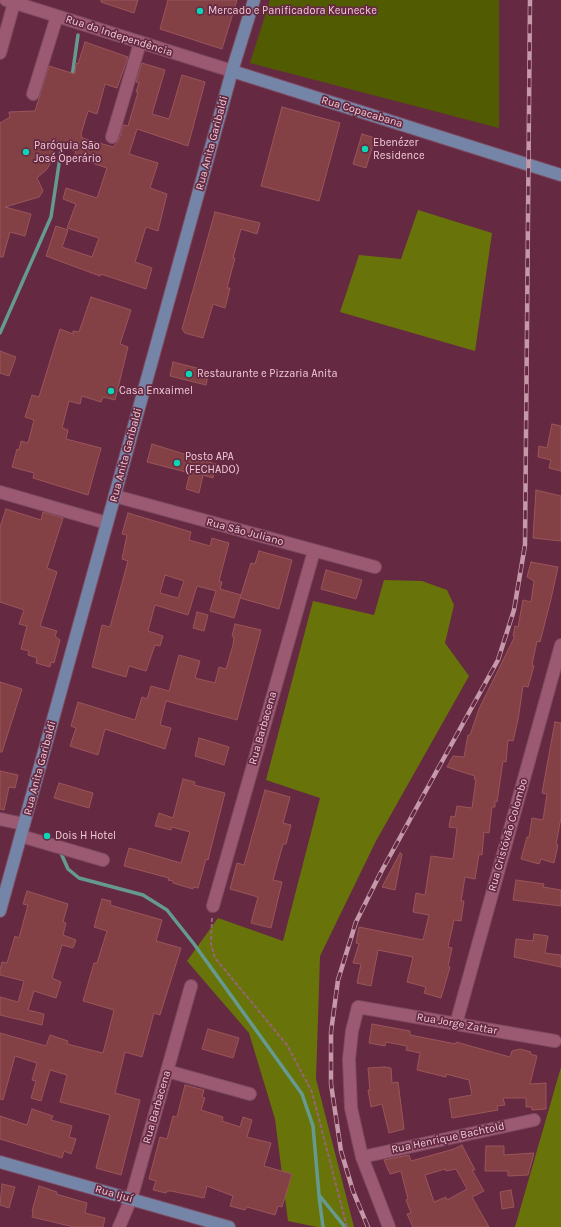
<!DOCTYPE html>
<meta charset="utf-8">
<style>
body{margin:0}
canvas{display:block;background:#652942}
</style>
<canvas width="561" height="1227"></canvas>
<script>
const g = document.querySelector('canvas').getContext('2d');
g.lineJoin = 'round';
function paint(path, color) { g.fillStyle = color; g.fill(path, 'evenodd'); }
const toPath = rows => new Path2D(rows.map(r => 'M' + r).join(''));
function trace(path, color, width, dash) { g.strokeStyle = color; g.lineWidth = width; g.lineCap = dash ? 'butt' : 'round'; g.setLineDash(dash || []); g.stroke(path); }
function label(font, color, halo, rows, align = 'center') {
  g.font = font + ' Karla,sans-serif'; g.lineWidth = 3.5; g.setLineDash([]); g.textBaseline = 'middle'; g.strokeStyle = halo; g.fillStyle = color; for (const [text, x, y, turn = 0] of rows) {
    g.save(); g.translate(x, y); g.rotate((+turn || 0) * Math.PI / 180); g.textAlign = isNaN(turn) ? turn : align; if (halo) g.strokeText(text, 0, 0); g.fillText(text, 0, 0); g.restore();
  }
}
const green = toPath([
 [270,0,499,0,499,128,250,63]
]);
const forest = toPath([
 [418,210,492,233,475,351,340,312,359,255,401,259],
 [384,580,422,581,447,590,454,605,445,643,469,676,376,841,320,956,316,1079,354,1227,317,1227,288,1221,275,1119,249,1033,187,961,218,918,283,941,320,798,266,780,313,601,374,615],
 [561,1067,561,1227,515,1227]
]);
const stream = toPath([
 [72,77,78,35],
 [0,333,51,217,62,144],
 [60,851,68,869,79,878,143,895,167,910,194,944,302,1094,313,1126,319,1195,345,1227],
 [319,1196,323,1227]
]);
const building = toPath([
 [101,0,138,0,134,13,101,2,101,0],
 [168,0,237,0,222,49,160,29,168,0],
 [85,42,128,57,117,88,105,84,97,114,88,111,81,134,82,138,113,147,119,140,123,125,128,126,138,92,136,92,139,83,136,82,142,63,165,70,152,114,169,119,182,75,205,82,188,146,137,129,129,154,158,163,150,188,167,194,158,231,146,227,135,262,152,268,146,289,101,274,100,276,46,256,56,226,68,230,62,247,92,257,99,238,67,228,76,204,63,199,66,188,97,198,107,168,74,157,76,151,51,145,54,157,47,169,37,178,43,191,39,197,5,207,31,214,25,236,10,232,3,257,0,257,0,123,10,117,9,112,35,111,49,66,75,74,76,63,78,64,85,42],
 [282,107,340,123,319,201,261,186,282,107],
 [362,134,375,138,366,168,353,164,362,134],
 [215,212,260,223,257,234,241,229,233,258,235,258,227,288,230,288,225,308,213,304,203,338,185,333,182,329,215,212],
 [91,297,131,310,120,344,128,347,115,400,103,397,101,402,82,396,80,404,69,401,62,428,68,430,66,439,101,448,88,495,33,478,34,473,12,467,17,449,19,450,21,441,28,443,34,420,25,417,32,395,39,397,60,329,73,334,73,331,79,332,91,297],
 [0,351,16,357,9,376,0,373,0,351],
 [173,362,209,371,206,385,170,376,173,362],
 [552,424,561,426,561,471,549,468,551,460,538,457,539,446,547,448,552,424],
 [152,444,216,464,213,478,203,475,199,493,186,489,190,473,147,462,152,444],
 [536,490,561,496,561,541,533,538,536,490],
 [6,509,41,520,43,512,63,518,47,568,57,572,40,626,57,631,55,636,60,640,54,663,51,662,50,667,36,663,37,658,28,655,29,651,21,649,27,626,19,624,24,610,0,602,0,527,6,509],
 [128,513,191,532,189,540,210,546,212,538,229,543,219,581,222,582,220,589,241,595,234,618,210,611,216,591,197,586,188,615,155,605,148,631,163,636,160,646,155,645,146,671,129,666,126,677,92,667,102,625,110,627,128,561,122,559,127,535,122,534,128,513],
 [165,575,184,581,178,598,160,593,165,575],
 [259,551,292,560,279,609,240,598,251,563,255,564,259,551],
 [531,562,558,567,551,599,540,642,537,641,532,665,534,666,528,687,523,686,518,720,513,741,508,740,506,762,503,761,497,802,495,801,495,807,492,807,489,833,484,832,482,855,479,854,475,879,465,877,461,901,464,901,461,921,454,920,448,947,452,948,448,966,450,967,441,998,424,993,426,987,407,982,413,957,378,950,371,986,357,983,361,964,353,963,359,944,356,943,359,927,423,940,429,915,413,912,416,893,425,895,431,856,453,859,457,828,449,827,451,816,455,817,457,806,472,808,476,779,474,779,475,776,447,767,453,756,464,757,468,735,470,735,479,709,515,636,513,636,515,626,518,627,523,600,531,602,534,581,527,577,531,562],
 [326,570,362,580,356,599,321,589,326,570],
 [197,612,208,615,204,631,193,628,197,612],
 [235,624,261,630,237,720,166,701,160,725,171,728,165,749,105,729,98,755,70,746,76,728,71,726,78,702,135,720,142,697,147,699,151,686,169,691,179,655,200,661,195,678,215,683,219,667,226,669,233,645,234,637,232,636,235,624],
 [0,682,22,689,2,752,0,752,0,682],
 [555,722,561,723,561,818,556,844,558,845,554,863,541,859,539,864,521,859,527,837,529,837,532,818,543,820,547,794,542,793,555,722],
 [199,738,229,747,224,765,195,756,199,738],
 [0,771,18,775,15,788,9,787,4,810,0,809,0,771],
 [183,779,195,782,194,785,225,793,208,860,206,859,198,888,193,887,193,889,173,883,173,881,168,880,169,878,124,866,129,848,181,863,190,832,172,827,171,830,155,826,159,813,173,818,183,779],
 [59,783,93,793,89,808,54,798,59,783],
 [265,790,290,797,283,823,291,825,286,844,283,844,273,880,282,882,271,928,251,923,258,897,230,889,237,863,244,865,265,790],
 [400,853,402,854,395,890,382,887,400,853],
 [516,880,544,884,543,887,561,890,561,906,513,900,516,880],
 [27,891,68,904,63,922,66,923,63,935,76,940,73,948,62,945,52,978,61,982,56,998,34,991,28,1010,44,1014,42,1025,0,1015,0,997,18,1002,24,981,0,975,0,970,2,962,7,963,15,936,19,938,28,905,23,904,27,891],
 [102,899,111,901,110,905,162,920,156,941,181,948,160,1015,154,1013,142,1057,125,1052,115,1093,140,1100,121,1175,96,1168,110,1115,60,1102,67,1075,50,1070,41,1101,31,1098,36,1081,32,1080,37,1063,15,1056,3,1100,0,1099,0,1033,46,1046,50,1035,68,1041,67,1044,103,1053,114,1010,83,1001,94,963,97,963,107,931,94,927,102,899],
 [534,934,548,936,545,953,561,955,561,967,514,957,516,939,533,941,534,934],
 [372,1024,410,1031,410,1035,456,1044,456,1042,510,1057,512,1051,520,1049,531,1052,530,1054,537,1056,530,1084,546,1083,546,1109,532,1110,532,1107,526,1107,526,1098,503,1098,505,1105,497,1106,498,1110,452,1118,449,1099,472,1095,469,1080,446,1074,446,1077,417,1070,420,1053,406,1050,407,1046,386,1042,385,1046,369,1043,372,1024],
 [208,1029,239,1038,233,1058,202,1049,208,1029],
 [385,1067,391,1068,392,1083,398,1082,404,1129,389,1133,382,1104,371,1107,368,1090,370,1090,368,1068,385,1067],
 [185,1085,204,1090,202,1097,205,1098,201,1110,223,1117,222,1121,240,1127,243,1117,252,1120,247,1137,271,1143,264,1166,292,1174,282,1207,278,1206,275,1215,247,1207,245,1210,230,1206,233,1196,207,1186,204,1198,171,1191,167,1191,166,1193,153,1190,156,1181,149,1179,160,1137,167,1139,173,1116,177,1117,185,1085],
 [32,1109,53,1116,51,1120,72,1126,69,1137,76,1139,71,1154,64,1151,62,1158,0,1139,0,1116,27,1125,32,1109],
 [462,1145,475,1170,472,1170,484,1191,472,1197,489,1227,413,1227,407,1214,411,1213,406,1200,408,1199,401,1171,390,1174,384,1160,409,1155,411,1161,454,1149,462,1145],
 [445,1169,446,1171,456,1169,467,1189,447,1200,446,1197,434,1202,425,1175,445,1169],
 [486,1146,504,1146,504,1155,534,1153,528,1175,508,1176,508,1171,485,1171,486,1146],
 [2,1184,15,1187,9,1208,0,1205,2,1184],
 [39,1186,57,1192,56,1194,87,1203,85,1213,105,1218,103,1227,74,1227,32,1217,33,1212,32,1211,39,1186],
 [511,1190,514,1207,502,1209,500,1192,511,1190]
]);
const path = toPath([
 [212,918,211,944,215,958,287,1045,312,1092,347,1227]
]);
const minor = toPath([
 [6,0,232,71],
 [0,53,14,3],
 [33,94,57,16],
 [112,137,140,43],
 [0,492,107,523],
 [115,496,375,567],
 [0,819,24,824],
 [21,836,103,860],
 [213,906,314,551],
 [456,1024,561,645],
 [167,1071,250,1094],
 [362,1157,534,1120],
 [119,1227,131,1199,191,986],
 [389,1227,362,1157,351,1108,349,1059,352,1031,358,1007,555,1041]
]);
const major = toPath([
 [232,71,561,175],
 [0,911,232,71,254,0],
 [0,1162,229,1227]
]);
const rail = toPath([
 [368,1227,353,1191,341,1151,331,1084,331,1032,338,980,356,922,381,872,498,660,514,610,525,545,530,0]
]);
const markers = [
 [200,11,4,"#0ad5b5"],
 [365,149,4,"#0ad5b5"],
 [26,152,4,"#0ad5b5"],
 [189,374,4,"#0ad5b5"],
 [111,391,4,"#0ad5b5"],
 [177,463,4,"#0ad5b5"],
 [47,836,4,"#0ad5b5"]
];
const poiNames = [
 ["Mercado e Panificadora Keunecke",208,11],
 ["Ebenézer",373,143],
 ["Residence",373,156],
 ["Paróquia São",34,146],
 ["José Operário",34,159],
 ["Restaurante e Pizzaria Anita",197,374],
 ["Casa Enxaimel",119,391],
 ["Posto APA",185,457],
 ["(FECHADO)",185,470],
 ["Dois H Hotel",55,836]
];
const streetNames = [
 ["Rua da Independência",119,36,18],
 ["Rua Copacabana",362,112,17],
 ["Rua Anita Garibaldi",212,143,-75],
 ["Rua Anita Garibaldi",126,455,-75],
 ["Rua São Juliano",245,532,15],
 ["Rua Barbacena",263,728,-74],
 ["Rua Anita Garibaldi",40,768,-75],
 ["Rua Cristóvão Colombo",508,835,-74],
 ["Rua Jorge Zattar",457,1024,10],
 ["Rua Barbacena",157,1107,-74],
 ["Rua Henrique Bachtold",448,1138,-12],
 ["Rua Ijuí",114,1194,16]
];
paint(green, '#515b02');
paint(forest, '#687409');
trace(stream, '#669a91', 3.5);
paint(building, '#834146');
trace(building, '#9a555a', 1);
trace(minor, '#7d4a60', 14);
trace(major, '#7d4a60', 14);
trace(path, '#976378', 2, [4, 2]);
trace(minor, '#9b5a72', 12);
trace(major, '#7485a8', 12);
trace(rail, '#c699a9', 4.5);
trace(rail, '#652942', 3, [9]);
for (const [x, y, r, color] of markers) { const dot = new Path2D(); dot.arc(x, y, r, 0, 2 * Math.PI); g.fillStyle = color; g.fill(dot); trace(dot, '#652942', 1.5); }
label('11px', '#f1cbd7', '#652942', poiNames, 'left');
label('11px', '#f1cbd7', '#652942', streetNames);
</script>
